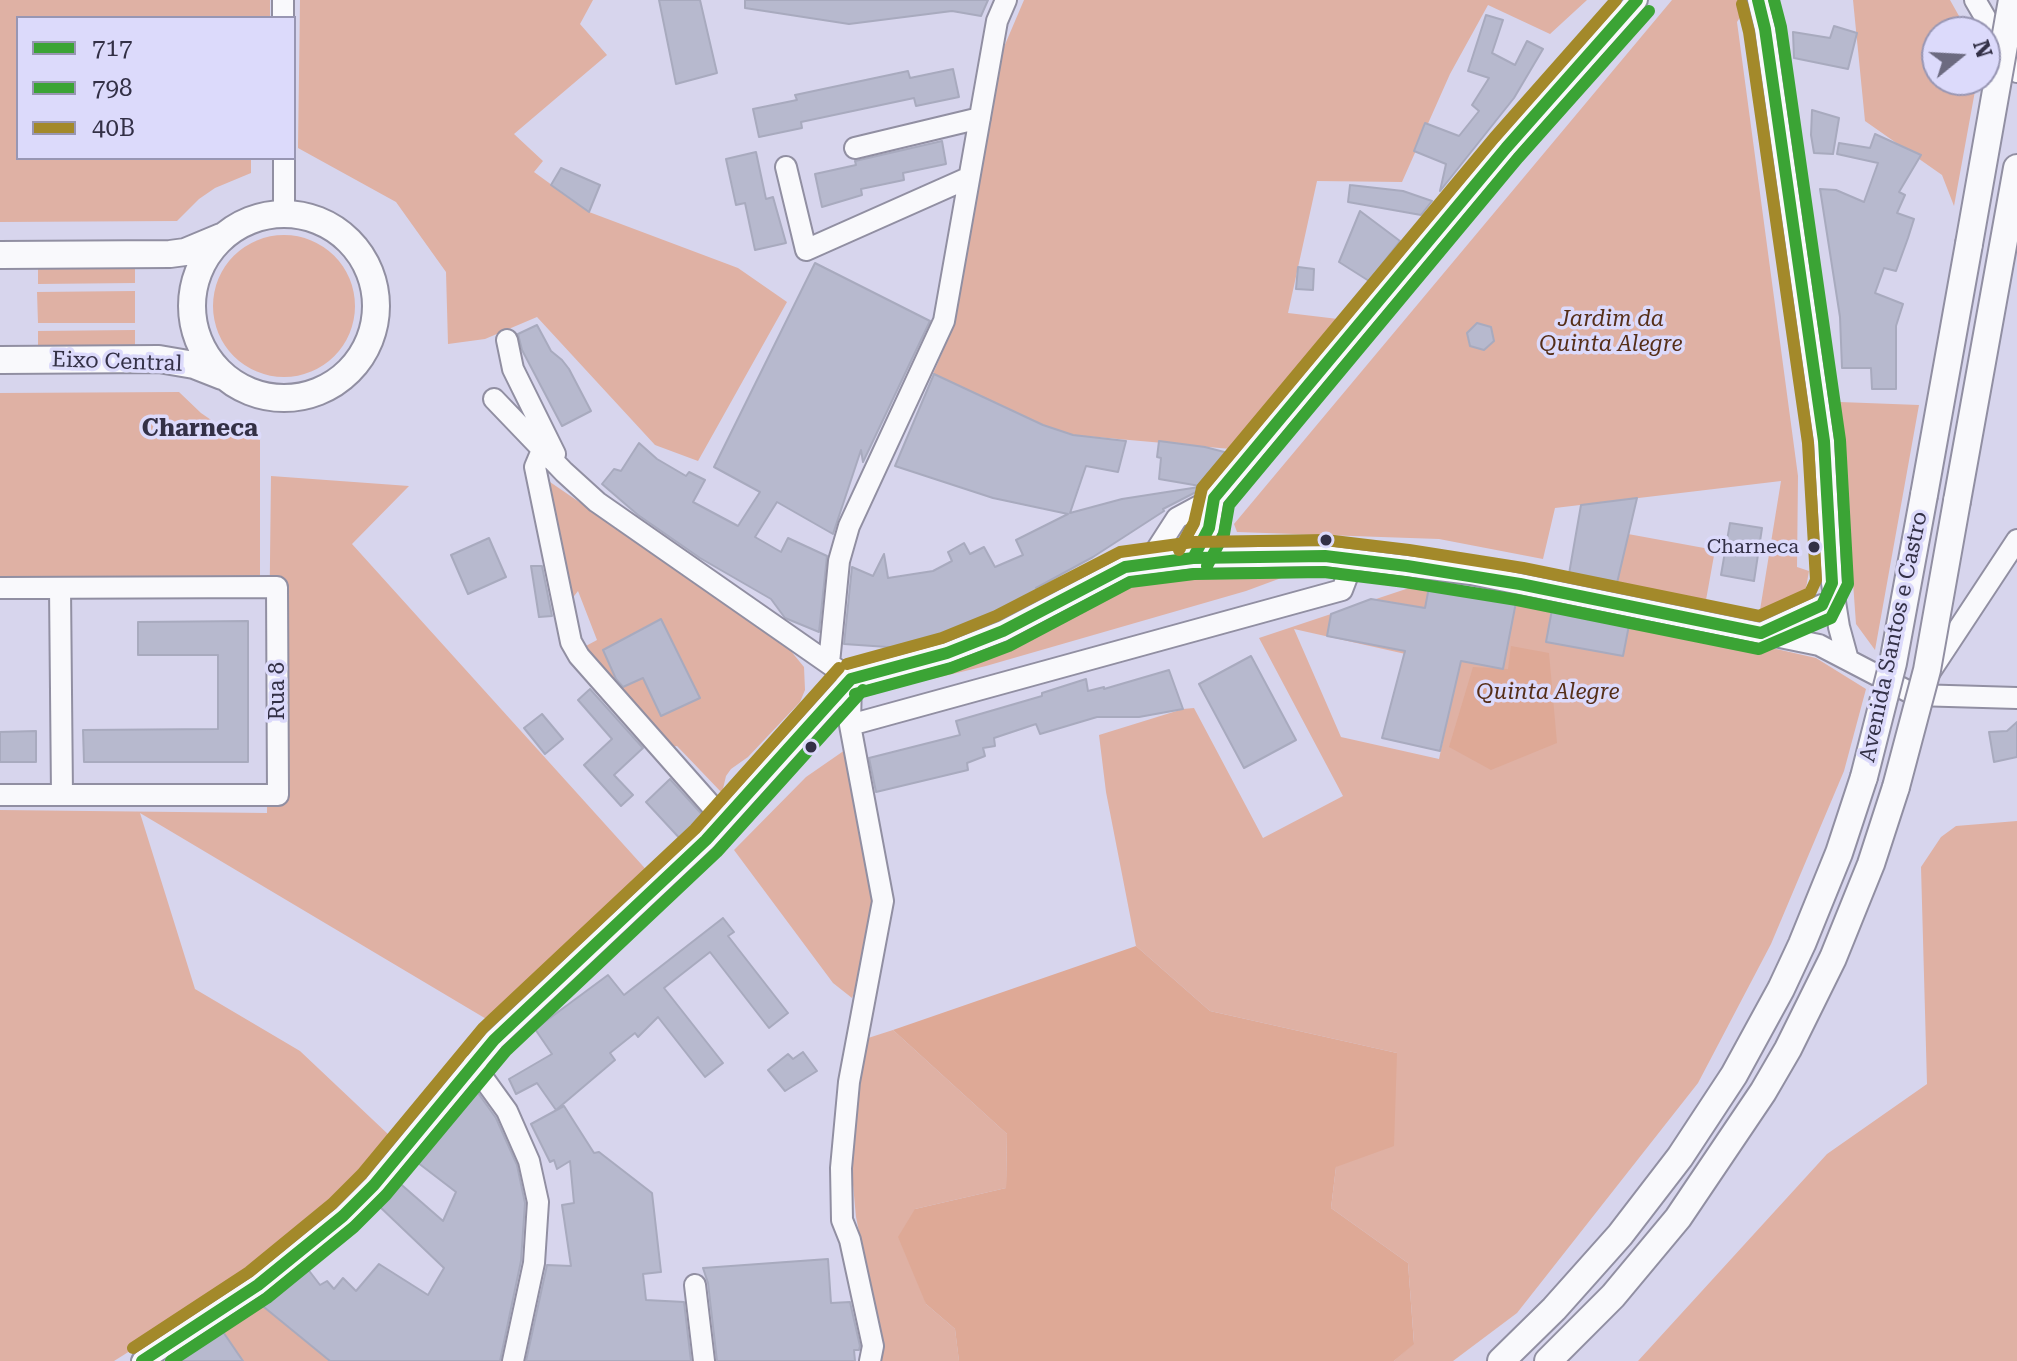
<!DOCTYPE html>
<style>
body{margin:0}
#map{position:relative;width:2017px;height:1361px;overflow:hidden;background:#d7d5ed;font-family:"Roboto Serif",serif}
canvas{display:block}
.legend{position:absolute;left:16px;top:16px;width:280px;height:144px;box-sizing:border-box;background:#dcdafb;border:2px solid #9896b3;margin:0;padding:10px 14px;list-style:none;font-size:24px;color:#333046}
.legend li{display:flex;align-items:center;gap:16px;height:40px}
.legend b{width:40px;border:2px solid #9896b3}
.north{position:absolute;left:1921px;top:16px;width:80px;height:80px;box-sizing:border-box;background:#dcdafb;border:2px solid #9896b3;border-radius:50%;rotate:72deg;font-size:22px;font-weight:700;line-height:32px;text-align:center;color:#333046}
.north::after{content:'';display:block;margin:auto;width:28px;height:36px;background:#6c6a80;clip-path:polygon(50% 0,100% 100%,50% 72%,0 100%)}
</style>
<div id="map">
<canvas width="2017" height="1361"></canvas>
<ul class="legend">
<li><b style="height:10px;background:#3ba435"></b>717</li>
<li><b style="height:10px;background:#3ba435"></b>798</li>
<li><b style="height:10px;background:#a3892a"></b>40B</li>
</ul>
<div class="north">N</div>
</div>
<script>
const g = document.querySelector('canvas').getContext('2d');
g.lineJoin = 'round';
function paint(path, color) { g.fillStyle = color; g.fill(path, 'evenodd'); }
const toPath = rows => new Path2D(rows.map(r => 'M' + r).join(''));
function trace(path, color, width, dash) { g.strokeStyle = color; g.lineWidth = width; g.lineCap = dash ? 'butt' : 'round'; g.setLineDash(dash || []); g.stroke(path); }
function label(font, color, halo, rows, align = 'center') {
  g.font = font + ' "Roboto Serif",serif'; g.lineWidth = 7; g.setLineDash([]); g.textBaseline = 'middle'; g.strokeStyle = halo; g.fillStyle = color; for (const [text, x, y, turn = 0] of rows) {
    g.save(); g.translate(x, y); g.rotate((+turn || 0) * Math.PI / 180); g.textAlign = isNaN(turn) ? turn : align; if (halo) g.strokeText(text, 0, 0); g.fillText(text, 0, 0); g.restore();
  }
}
const green = toPath([
 [0,0,270,0,270,18,18,18,18,158,251,158,251,173,215,188,199,199,177,221,0,222],
 [300,0,593,0,580,24,607,55,514,134,543,161,534,172,589,212,738,268,787,302,698,461,655,445,537,317,485,339,448,344,446,272,396,202,298,148],
 [1024,0,1587,0,1550,34,1488,5,1450,74,1402,182,1317,181,1288,313,1338,319,1231,449,1073,435,1043,425,933,374,954,325,1001,54],
 [1672,0,1742,0,1744,11,1737,22,1798,476,1797,567,1809,571,1806,588,1801,595,1794,600,1760,610,1781,481,1555,508,1543,559,1439,539,1237,532,1234,524],
 [1853,0,1950,0,1968,32,1937,32,1937,80,1977,80,1954,206,1942,175,1865,121],
 '213 306a71 71 0 1 1 142 0a71 71 0 1 1-142 0Z',
 [38,267,135,267,135,283,38,284],
 [135,291,135,323,38,323,37,292],
 [135,330,135,348,38,348,38,331],
 [179,392,201,413,217,424,260,440,260,578,0,580,0,393],
 [1840,402,1919,405,1875,650,1856,624],
 [271,476,409,486,352,544,651,875,488,1020,140,813,195,989,300,1051,390,1136,309,1231,224,1292,114,1361,0,1361,0,810,267,813],
 [550,482,766,630,786,645,804,667,805,690,800,702,748,757,731,769,726,776,722,793,677,746,664,749,584,647,597,640,578,591,571,600,548,483],
 [1628,534,1715,550,1706,600,1617,583],
 [1235,569,1292,574,1246,591,986,666,873,693,898,678,970,655,1137,581],
 [1430,581,1631,616,1816,658,1866,689,1844,771,1771,944,1698,1083,1517,1313,1453,1361,1394,1361,1414,1343,1408,1263,1331,1208,1336,1167,1397,1053,1210,1011,1136,946,1106,792,1099,735,1183,709,1194,708,1263,838,1343,796,1259,638],
 [1294,629,1459,666,1439,759,1341,737],
 [845,750,873,893,860,975,852,998,833,983,734,850,806,777],
 [2017,821,2017,1361,1638,1361,1827,1154,1927,1084,1921,867,1941,837,1956,826],
 [893,1030,1007,1134,1006,1188,915,1209,926,1304,955,1329,959,1361,877,1361,879,1331,856,1217,850,1152,865,1039],
 [259,1303,292,1328,330,1361,243,1361,219,1326]
]);
const forest = toPath([
 [1511,646,1549,653,1557,743,1491,770,1449,747,1473,667,1508,669],
 [1136,946,1210,1011,1397,1053,1394,1146,1336,1167,1331,1208,1408,1263,1414,1344,1394,1361,959,1361,955,1329,926,1304,898,1237,915,1209,1006,1188,1007,1134,893,1030]
]);
const building = toPath([
 [659,0,700,0,717,73,676,84,659,0],
 [745,0,988,0,981,16,952,11,849,24,745,8,745,0],
 [1486,15,1503,20,1492,53,1515,65,1527,41,1543,49,1514,98,1440,191,1446,164,1414,151,1425,123,1459,136,1479,111,1472,105,1489,78,1468,71,1486,15],
 [1834,26,1857,33,1848,69,1794,58,1793,32,1830,38,1834,26],
 [953,69,959,97,916,106,914,98,801,122,802,128,759,137,753,109,797,100,795,95,908,71,910,78,953,69],
 [1812,110,1839,118,1833,154,1814,153,1811,135,1812,110],
 [1875,134,1921,155,1899,192,1905,195,1897,213,1914,219,1908,238,1896,271,1884,268,1875,293,1903,304,1896,326,1896,389,1872,389,1871,368,1842,368,1840,317,1820,189,1836,190,1864,202,1878,163,1837,154,1839,143,1870,148,1875,134],
 [942,141,946,164,903,173,904,180,861,189,862,195,822,207,815,174,856,165,855,161,942,141],
 [756,152,766,199,773,197,786,243,755,250,745,203,736,205,726,159,756,152],
 [561,168,600,185,589,212,551,185,561,168],
 [1350,185,1403,191,1432,201,1421,215,1348,202,1350,185],
 [1360,211,1400,241,1369,281,1339,262,1360,211],
 [815,263,930,321,863,462,861,450,833,534,777,502,755,537,781,552,788,538,827,556,819,632,785,618,771,599,700,558,638,515,602,484,614,469,621,471,639,443,657,459,686,476,689,472,705,480,693,502,738,526,760,492,714,467,815,263],
 [1298,267,1314,269,1313,290,1296,289,1298,267],
 [1477,323,1491,327,1494,341,1484,350,1470,346,1467,333,1477,323],
 [537,325,551,351,562,360,569,369,591,411,562,426,522,350,518,334,537,325],
 [934,374,1043,425,1073,435,1126,441,1118,472,1086,466,1070,513,1122,499,1199,487,1200,490,1163,509,1164,511,1093,557,1036,588,1041,596,998,619,949,638,922,645,902,648,844,644,852,567,873,576,884,554,888,578,933,571,952,561,948,552,964,543,970,554,984,547,995,567,1023,555,1016,540,1068,514,993,498,895,466,934,374],
 [1159,441,1205,447,1228,453,1224,466,1217,475,1200,486,1159,479,1161,458,1157,457,1159,441],
 [1637,498,1617,583,1569,574,1581,505,1637,498],
 [1730,523,1762,528,1754,581,1721,575,1730,523],
 [489,538,506,577,468,594,451,555,489,538],
 [531,566,542,566,552,616,539,617,531,566],
 [1430,582,1517,597,1503,669,1461,661,1440,751,1382,738,1405,651,1327,636,1331,614,1371,599,1425,608,1430,582],
 [1553,604,1630,620,1623,656,1546,642,1553,604],
 [661,619,700,698,661,716,643,678,623,687,616,679,603,650,661,619],
 [248,621,248,762,84,762,83,730,218,729,218,655,138,655,138,622,248,621],
 [1251,656,1296,740,1244,768,1199,684,1251,656],
 [1169,670,1183,709,1139,717,1097,717,1040,734,1036,724,994,738,995,746,983,748,985,756,967,763,968,770,876,792,869,758,960,735,956,721,1042,696,1042,693,1086,679,1088,691,1104,687,1104,689,1169,670],
 [590,689,643,748,614,775,633,795,621,806,584,765,612,739,578,700,590,689],
 [542,714,563,739,545,754,524,728,542,714],
 [2017,722,2017,757,1994,762,1989,732,2007,731,2017,722],
 [36,731,36,762,0,762,0,732,36,731],
 [670,779,707,820,684,843,646,802,670,779],
 [723,918,734,932,728,936,788,1013,769,1028,710,952,664,988,723,1063,705,1077,658,1017,638,1037,635,1033,610,1053,615,1060,556,1110,537,1083,516,1094,509,1079,552,1054,535,1029,608,975,624,995,723,918],
 [803,1052,817,1071,785,1091,768,1070,788,1054,793,1059,803,1052],
 [473,1086,496,1118,517,1165,525,1203,521,1261,500,1361,330,1361,259,1303,307,1268,320,1285,327,1281,334,1289,343,1278,356,1291,379,1264,428,1295,444,1268,379,1206,396,1180,443,1221,456,1192,413,1159,473,1086],
 [564,1106,594,1153,599,1152,652,1193,661,1272,643,1274,646,1300,684,1302,691,1361,526,1361,547,1265,571,1266,562,1205,574,1203,570,1161,557,1169,554,1160,550,1162,531,1124,564,1106],
 [828,1259,831,1303,850,1302,860,1346,859,1350,854,1350,855,1361,717,1361,708,1283,703,1268,828,1259],
 [219,1326,243,1361,170,1361,219,1326]
]);
const minor = toPath([
 [283,0,283,18],
 [1758,0,1765,29,1824,441,1832,583,1839,627,1848,660],
 [1975,0,2017,72],
 [855,148,980,118],
 [284,158,284,214],
 [786,167,806,250,968,178],
 [507,340,513,369,555,454],
 [494,399,564,472,597,502,838,670],
 [543,448,535,467,571,642,579,656,724,820],
 [1193,558,1209,528,1214,498],
 [1148,563,1177,518,1214,498,1506,148,1637,0],
 [0,588,277,587,278,795,0,795],
 [60,588,62,795],
 [1761,633,1822,605],
 [829,663,839,561,849,526,944,321,997,21,1006,0],
 [1928,675,2017,540],
 [851,679,947,653,1003,631,1125,567,1193,558,1325,556,1471,574,1819,645,1915,695,2017,698],
 [851,679,850,725,883,901,849,1082,841,1168,842,1220,850,1240,873,1346,870,1361],
 [850,725,1342,590,1347,577,1350,559],
 [473,1064,507,1111,529,1161,538,1202,534,1263,513,1361],
 [695,1285,704,1361],
 [142,1361,258,1285,343,1216,374,1185,494,1040,706,840,851,679]
]);
const major = toPath([
 '192 306a92 92 0 1 1 184 0a92 92 0 1 1-184 0Z',
 [0,255,170,254,185,252,221,237],
 [0,360,159,359,194,365,222,376],
 [1924,495,1969,244],
 [1957,501,2017,168],
 [1501,1361,1554,1309,1620,1235,1680,1157,1734,1075,1781,989,1802,944,1839,853,1864,777],
 [1548,1361,1613,1296,1678,1218,1763,1092,1788,1049,1833,958,1871,864,1896,787]
]);
const majorBridge = toPath([
 [1969,244,2012,0],
 [1864,777,1893,663,1924,495],
 [1896,787,1927,670,1957,501]
]);
const bus1 = toPath([
 [1193,558,1209,528,1214,498,1506,148,1637,0],
 [851,679,947,653,1003,631,1125,567,1193,558,1325,556,1407,566,1520,584,1761,633,1822,605,1832,583,1824,441,1765,29,1758,0],
 [142,1361,258,1285,343,1216,374,1185,494,1040,706,840,851,679]
]);
const bus2 = toPath([
 [1207,566,1224,534,1229,505,1518,158,1649,11],
 [855,694,951,668,1009,646,1130,582,1194,574,1324,572,1405,582,1517,600,1759,649,1831,618,1848,584,1840,440,1781,27,1774,0],
 [171,1361,267,1298,354,1227,386,1195,506,1051,717,852,863,690]
]);
const bus3 = toPath([
 [1179,550,1194,523,1202,488,1494,138,1616,0],
 [847,664,942,638,996,616,1120,552,1193,542,1325,540,1409,550,1523,568,1759,616,1810,593,1816,580,1808,443,1749,32,1742,4],
 [133,1348,249,1272,332,1204,362,1174,483,1028,695,829,839,668]
]);
const markers = [
 [1326,540,7,"#333046"],
 [1814,547,7,"#333046"],
 [811,747,7,"#333046"]
];
const busNames = [
 ["Charneca",1799,547]
];
const parkNames = [
 ["Jardim da",1611,320],
 ["Quinta Alegre",1611,345],
 ["Quinta Alegre",1548,693]
];
const streetNames = [
 ["Eixo Central",117,362,2],
 ["Avenida Santos e Castro",1894,637,-78],
 ["Rua 8",278,691,-90]
];
const neighbourhoodNames = [
 ["Charneca",200,429]
];
paint(green, '#dfb1a4');
paint(forest, '#dea996');
paint(building, '#b7b9ce');
trace(building, '#a8aabe', 2);
trace(minor, '#918fa2', 24);
trace(major, '#918fa2', 30);
trace(minor, '#f9f9fc', 20);
trace(major, '#f9f9fc', 26);
trace(majorBridge, '#918fa2', 30, []);
trace(majorBridge, '#f9f9fc', 26);
trace(bus1, '#3ba435', 12);
trace(bus2, '#3ba435', 12);
trace(bus3, '#a3892a', 12);
for (const [x, y, r, color] of markers) { const dot = new Path2D(); dot.arc(x, y, r, 0, 2 * Math.PI); g.fillStyle = color; g.fill(dot); trace(dot, '#dcdafb', 3); }
label('20px', '#333046', '#dcdafb', busNames, 'right');
label('italic 22px', '#552e18', '#dcdafb', parkNames);
label('22px', '#333046', '#dcdafb', streetNames);
label('bold 24px', '#333046', '#dcdafb', neighbourhoodNames);
</script>
